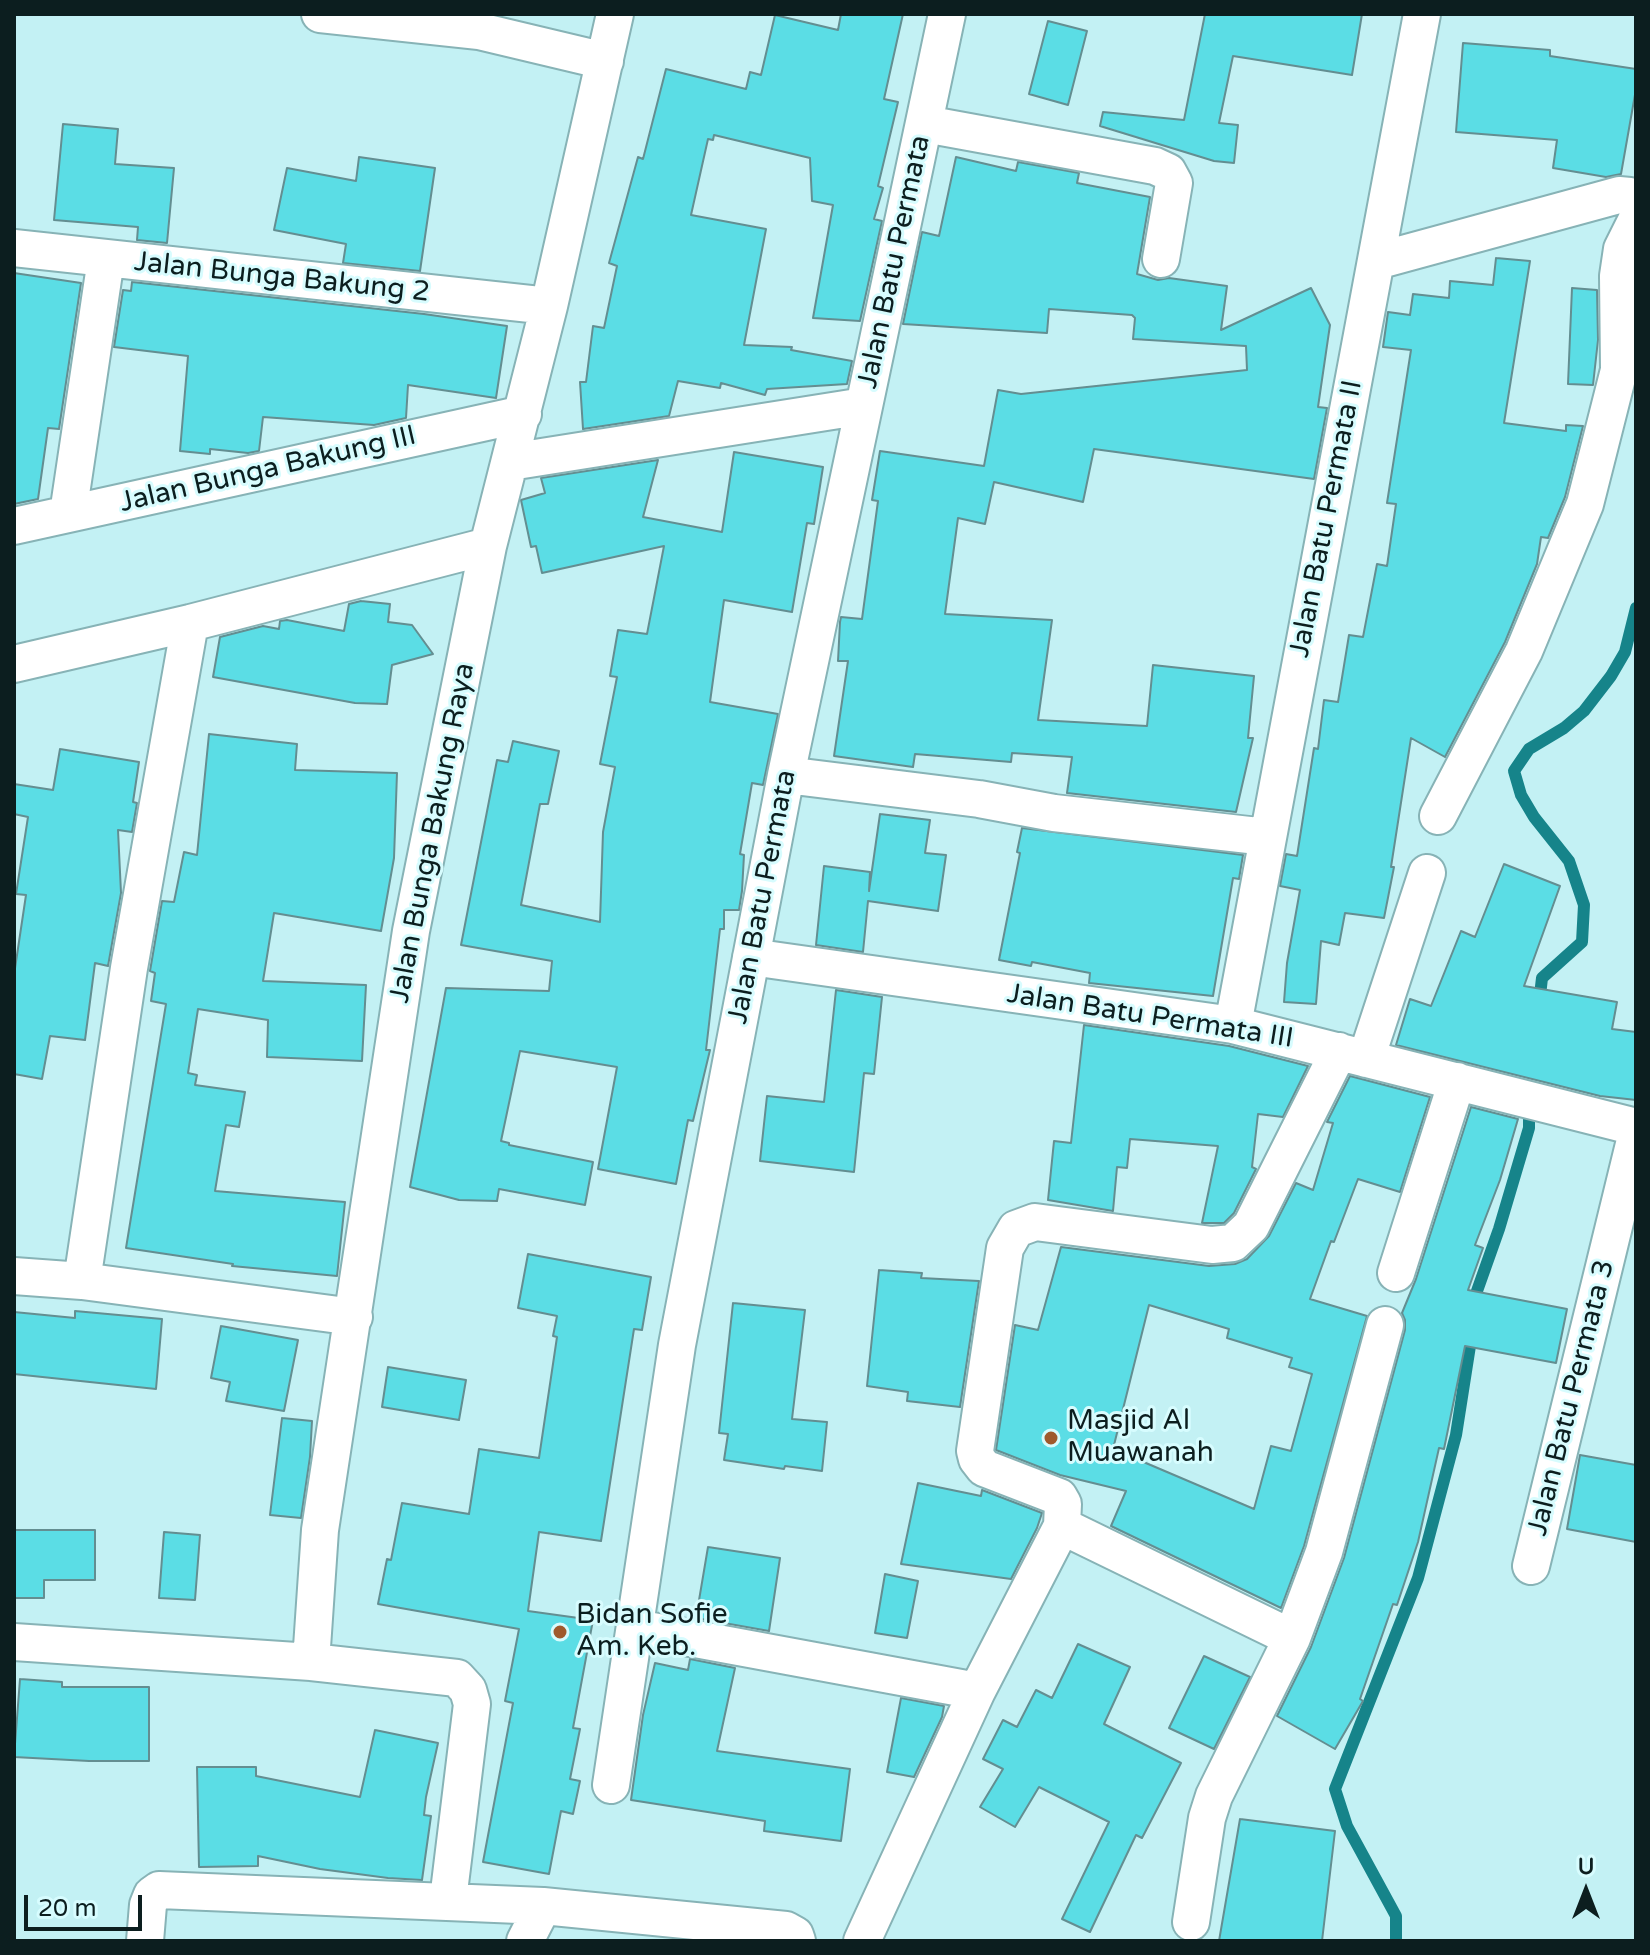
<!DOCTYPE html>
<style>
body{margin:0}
#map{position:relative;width:1650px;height:1955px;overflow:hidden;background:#c3f1f4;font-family:"Varela Round",sans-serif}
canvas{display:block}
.frame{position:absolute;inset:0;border:16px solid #0c1e1f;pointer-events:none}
.north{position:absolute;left:1546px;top:1851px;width:80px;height:80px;-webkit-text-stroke:6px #d7fcfe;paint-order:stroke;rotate:0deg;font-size:22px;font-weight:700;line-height:32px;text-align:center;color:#0c1e1f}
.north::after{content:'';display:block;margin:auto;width:28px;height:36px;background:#0c1e1f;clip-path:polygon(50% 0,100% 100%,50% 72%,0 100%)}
.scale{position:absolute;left:24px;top:1895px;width:118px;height:36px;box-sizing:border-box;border:4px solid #0c1e1f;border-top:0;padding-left:10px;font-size:24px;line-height:28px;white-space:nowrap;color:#0c1e1f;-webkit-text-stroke:6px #d7fcfe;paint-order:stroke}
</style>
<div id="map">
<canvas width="1650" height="1955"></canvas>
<div class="frame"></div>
<div class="north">U</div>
<div class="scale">20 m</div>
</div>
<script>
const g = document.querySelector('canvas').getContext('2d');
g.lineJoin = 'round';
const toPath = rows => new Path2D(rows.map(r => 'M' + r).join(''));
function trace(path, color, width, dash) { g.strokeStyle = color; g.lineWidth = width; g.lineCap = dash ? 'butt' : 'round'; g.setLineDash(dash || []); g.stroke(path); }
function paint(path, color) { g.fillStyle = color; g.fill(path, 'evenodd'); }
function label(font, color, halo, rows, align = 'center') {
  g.font = font + ' "Varela Round",sans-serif'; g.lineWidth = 6; g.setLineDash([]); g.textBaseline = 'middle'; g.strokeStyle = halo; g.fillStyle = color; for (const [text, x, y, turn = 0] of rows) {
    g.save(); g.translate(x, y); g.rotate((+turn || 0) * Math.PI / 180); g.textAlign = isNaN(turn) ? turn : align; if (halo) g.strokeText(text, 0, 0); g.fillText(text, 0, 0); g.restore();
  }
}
const stream = toPath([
 [1539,1004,1542,978,1582,942,1584,905,1569,861,1534,817,1521,795,1514,771,1529,749,1564,728,1584,711,1611,676,1625,652,1636,608],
 [1475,1307,1477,1291,1499,1229,1529,1128,1529,1118],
 [1396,1941,1396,1916,1347,1826,1335,1789,1418,1578,1456,1435,1472,1333]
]);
const building = toPath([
 [841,14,903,14,884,99,898,102,878,186,883,188,874,219,882,221,860,321,813,318,833,205,812,201,810,158,714,135,713,140,708,139,691,215,766,229,744,345,792,347,791,350,852,361,847,384,767,389,765,395,721,383,720,388,678,381,669,416,583,429,580,382,586,382,593,326,604,328,617,266,609,263,638,157,643,159,666,69,746,89,750,72,761,75,775,15,838,30,841,14],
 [1205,14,1362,14,1352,75,1233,56,1219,123,1238,125,1234,163,1214,161,1100,126,1103,112,1184,120,1205,14],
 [1048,21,1087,31,1068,105,1029,94,1048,21],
 [1463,43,1550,50,1550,56,1636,69,1636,89,1621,174,1606,177,1553,168,1557,140,1456,132,1463,43],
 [63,124,118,129,115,164,174,168,167,243,137,240,138,227,54,220,63,124],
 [359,157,435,168,420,271,343,263,346,244,274,230,287,168,356,181,359,157],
 [956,157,1016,171,1018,162,1079,173,1077,183,1150,197,1137,274,1158,280,1169,278,1227,286,1221,330,1311,288,1330,325,1318,407,1327,408,1314,479,1094,449,1083,502,994,482,985,524,958,518,945,614,1052,620,1038,720,1147,726,1153,665,1254,676,1248,738,1253,738,1236,812,1067,793,1072,757,1012,753,1011,762,915,754,913,767,834,756,848,661,838,661,840,622,841,617,862,619,878,501,872,500,880,451,984,466,998,390,1021,394,1247,370,1246,346,1133,339,1135,318,1132,315,1049,309,1047,333,903,324,922,232,939,236,956,157],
 [1496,258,1530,261,1504,423,1566,431,1566,425,1583,426,1565,497,1548,538,1541,537,1537,564,1505,642,1445,757,1411,738,1391,867,1394,867,1384,918,1345,913,1339,945,1321,941,1316,1004,1284,1002,1287,963,1300,890,1280,886,1286,854,1297,856,1314,748,1318,749,1324,700,1338,702,1349,635,1363,637,1377,564,1387,566,1396,504,1387,503,1411,350,1383,347,1388,312,1410,315,1413,294,1449,298,1450,281,1493,285,1496,258],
 [14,273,81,283,59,429,48,428,38,499,14,504,14,273],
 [132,282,424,314,507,326,496,398,408,385,406,418,374,425,263,417,259,451,248,453,210,449,210,454,180,451,188,356,114,347,123,290,131,291,132,282],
 [1572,288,1597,290,1598,340,1593,385,1568,384,1572,288],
 [734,452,823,467,814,524,807,523,792,612,724,600,710,702,778,714,763,785,752,783,740,854,744,855,742,891,739,910,724,910,724,929,720,929,706,1050,710,1050,693,1121,688,1120,676,1184,598,1169,617,1067,520,1051,501,1141,509,1143,509,1145,593,1162,585,1205,499,1189,497,1201,459,1200,410,1187,446,988,549,991,552,961,461,945,497,760,508,762,513,741,559,751,548,804,540,804,521,905,600,922,603,832,615,767,600,764,617,677,610,676,618,630,647,634,664,546,542,573,536,546,531,547,521,500,545,493,541,478,658,460,643,517,722,532,734,452],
 [361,601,390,604,388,622,412,625,433,654,392,665,387,704,355,703,213,677,220,637,263,626,279,629,280,621,287,620,344,631,349,604,361,601],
 [209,734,297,744,295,770,397,773,394,858,381,931,274,913,263,981,366,985,362,1061,267,1057,268,1020,198,1009,188,1073,197,1075,195,1085,245,1092,239,1127,226,1125,215,1191,345,1202,337,1276,232,1266,233,1264,126,1248,166,1004,151,1001,155,973,150,971,162,901,174,902,184,852,197,855,209,734],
 [60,749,139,762,133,802,137,803,132,832,118,830,121,893,108,966,95,963,85,1040,50,1036,42,1079,14,1074,14,975,26,895,16,894,28,817,14,814,14,784,53,790,60,749],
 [880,814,930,820,925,853,946,855,938,911,868,901,863,952,816,945,824,866,870,872,869,891,880,814],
 [1022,828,1243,855,1239,879,1233,878,1213,996,1089,983,1090,973,1032,962,1031,966,999,960,1020,853,1017,852,1022,828],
 [1504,864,1560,886,1524,986,1617,1002,1612,1029,1636,1032,1636,1100,1600,1096,1396,1045,1410,999,1431,1006,1461,931,1475,937,1504,864],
 [836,990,882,997,874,1074,864,1073,854,1172,760,1161,767,1096,824,1102,836,990],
 [1084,1025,1229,1046,1308,1066,1283,1117,1258,1114,1252,1167,1256,1169,1234,1213,1224,1223,1202,1223,1218,1146,1130,1139,1127,1168,1117,1167,1113,1211,1048,1200,1054,1141,1071,1143,1084,1025],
 [1350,1076,1430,1097,1400,1192,1358,1179,1334,1242,1331,1241,1310,1299,1367,1316,1304,1546,1281,1608,1111,1526,1126,1491,1060,1475,996,1450,1015,1325,1038,1330,1061,1247,1209,1266,1235,1264,1247,1259,1269,1236,1296,1183,1313,1190,1333,1123,1327,1122,1350,1076],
 [1149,1305,1229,1329,1227,1338,1292,1358,1289,1367,1312,1374,1291,1451,1271,1446,1254,1509,1113,1449,1149,1305],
 [1471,1107,1518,1119,1500,1180,1475,1245,1483,1248,1468,1290,1567,1309,1556,1363,1465,1346,1444,1449,1439,1448,1418,1542,1397,1605,1393,1604,1360,1699,1363,1701,1335,1749,1277,1716,1311,1647,1344,1558,1405,1330,1405,1320,1402,1313,1416,1279,1471,1107],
 [528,1254,651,1277,642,1330,634,1329,601,1541,539,1532,528,1611,593,1620,573,1728,580,1729,570,1779,580,1781,573,1814,561,1811,549,1874,483,1862,513,1703,505,1701,519,1629,378,1604,387,1559,391,1560,402,1503,469,1514,479,1449,539,1458,557,1337,553,1336,557,1316,518,1308,528,1254],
 [879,1270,922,1273,921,1278,979,1281,960,1407,907,1401,908,1392,867,1386,879,1270],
 [733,1303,805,1310,792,1419,827,1422,822,1471,785,1466,784,1469,724,1460,728,1434,719,1433,733,1303],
 [75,1311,162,1319,156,1389,14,1374,14,1312,75,1318,75,1311],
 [221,1326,298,1340,284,1411,226,1401,230,1382,211,1378,221,1326],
 [388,1367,466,1380,459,1420,382,1407,388,1367],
 [282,1418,312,1421,310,1457,301,1518,270,1515,282,1418],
 [1580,1455,1636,1465,1636,1542,1567,1529,1580,1455],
 [918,1483,981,1496,982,1490,1042,1513,1037,1528,1011,1579,901,1564,918,1483],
 [14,1530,95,1530,95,1580,44,1580,44,1598,14,1598,14,1530],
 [164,1532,200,1535,195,1600,159,1598,164,1532],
 [708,1547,780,1558,769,1631,696,1618,708,1547],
 [885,1574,918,1581,907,1638,875,1633,885,1574],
 [1078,1644,1130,1667,1104,1724,1181,1763,1142,1838,1136,1835,1090,1932,1062,1919,1109,1822,1039,1787,1015,1827,980,1807,1003,1769,983,1759,1003,1720,1017,1727,1036,1690,1052,1698,1078,1644],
 [1204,1656,1250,1677,1214,1749,1169,1728,1204,1656],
 [690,1659,735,1668,717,1751,850,1769,841,1841,764,1831,765,1821,631,1800,643,1715,655,1663,688,1670,690,1659],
 [20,1679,62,1682,62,1687,149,1687,149,1761,89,1761,14,1757,20,1679],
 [901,1698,944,1706,942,1717,914,1777,887,1772,901,1698],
 [375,1730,438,1743,426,1797,424,1815,431,1816,422,1880,388,1878,320,1869,258,1856,258,1866,199,1867,197,1767,256,1767,256,1776,360,1797,375,1730],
 [1240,1819,1335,1831,1322,1941,1219,1941,1240,1819]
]);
const minor = toPath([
 [320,14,479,31,605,61],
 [925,124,1155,166,1168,172,1174,183,1161,259],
 [14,248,549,306],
 [1377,261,1619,195,1630,196,1636,200],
 [510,462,864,406],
 [68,514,106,259],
 [14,526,523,414],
 [14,664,190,623,488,546],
 [786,775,979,799,1054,813,1267,837],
 [1438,816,1524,651,1585,504,1619,370,1618,276,1622,249,1636,221],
 [751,957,1233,1025,1636,1127],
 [1233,1025,1422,14],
 [1366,1059,1427,873],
 [1396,1273,1457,1081],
 [14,1276,82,1281,354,1317],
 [82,1281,129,968,190,623],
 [1062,1526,1292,1638],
 [1531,1566,1636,1136],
 [636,1628,977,1691],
 [14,1642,311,1662,457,1678,468,1690,472,1704,448,1900],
 [311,1662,320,1530,411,931,488,546,549,306,615,14],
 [611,1785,677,1345,786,775,947,14],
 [1191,1922,1207,1818,1214,1796,1292,1638,1324,1552,1385,1325],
 [145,1941,148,1905,152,1895,159,1890,543,1906],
 [525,1941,543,1906,786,1930,795,1935,797,1941],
 [862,1941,977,1691,1062,1526,1063,1504,1059,1497,984,1468,977,1459,975,1451,1005,1248,1016,1229,1035,1222,1212,1245,1233,1243,1251,1226,1339,1051]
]);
const markers = [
 [1051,1438,8,"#9f5a2d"],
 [560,1632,8,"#9f5a2d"]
];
const streetNames = [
 ["Jalan Batu Permata",895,262,-78],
 ["Jalan Bunga Bakung 2",282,278,6],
 ["Jalan Bunga Bakung III",268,470,-13],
 ["Jalan Batu Permata II",1327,519,-79],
 ["Jalan Bunga Bakung Raya",433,833,-79],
 ["Jalan Batu Permata",763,897,-79],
 ["Jalan Batu Permata III",1150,1017,9],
 ["Jalan Batu Permata 3",1572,1398,-76]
];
const poiNames = [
 ["Masjid Al",1067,1422],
 ["Muawanah",1067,1454],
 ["Bidan Sofie",576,1616],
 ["Am. Keb.",576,1648]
];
trace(stream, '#16848a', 12);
paint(building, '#5bdde5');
trace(building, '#638e91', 2);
trace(minor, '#87b3b6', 40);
trace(minor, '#fff', 36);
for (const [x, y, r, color] of markers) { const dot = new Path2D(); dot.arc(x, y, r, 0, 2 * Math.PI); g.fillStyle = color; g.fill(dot); trace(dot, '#d7fcfe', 3); }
label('28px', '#0c1e1f', '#d7fcfe', streetNames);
label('28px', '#0c1e1f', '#d7fcfe', poiNames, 'left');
</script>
